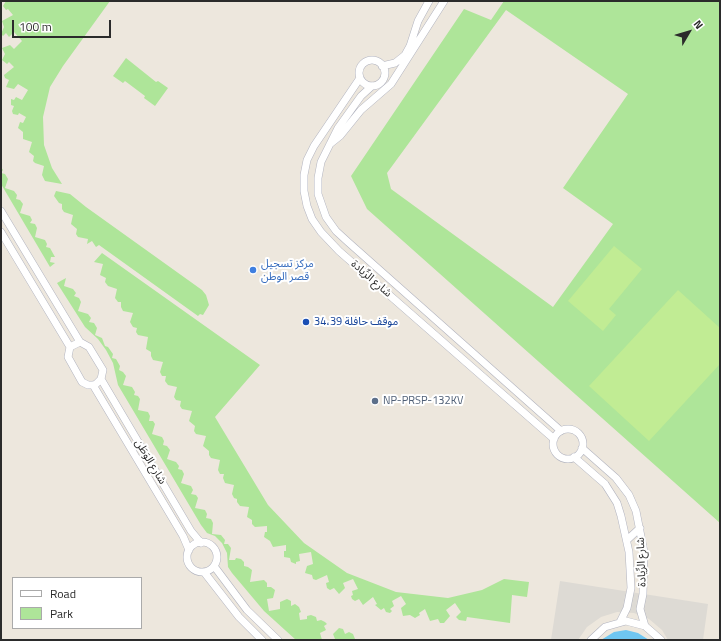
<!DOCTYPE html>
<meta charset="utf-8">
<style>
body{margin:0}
#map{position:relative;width:721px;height:641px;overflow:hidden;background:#ede7dd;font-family:"Titillium Web",sans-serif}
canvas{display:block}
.frame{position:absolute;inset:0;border:2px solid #2b2b2b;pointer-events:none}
.legend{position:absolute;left:12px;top:577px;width:130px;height:52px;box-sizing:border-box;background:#fff;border:1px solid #aaa;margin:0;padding:5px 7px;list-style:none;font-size:12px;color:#2b2b2b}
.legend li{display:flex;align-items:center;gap:8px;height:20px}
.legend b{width:20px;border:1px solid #aaa}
.north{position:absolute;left:669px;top:12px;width:40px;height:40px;-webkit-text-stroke:3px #fff;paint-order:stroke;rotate:52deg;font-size:11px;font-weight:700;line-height:16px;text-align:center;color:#2b2b2b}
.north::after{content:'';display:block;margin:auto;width:14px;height:18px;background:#2b2b2b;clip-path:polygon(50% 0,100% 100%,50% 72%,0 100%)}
.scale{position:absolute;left:12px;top:20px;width:99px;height:18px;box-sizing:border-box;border:2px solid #2b2b2b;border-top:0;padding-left:5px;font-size:12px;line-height:14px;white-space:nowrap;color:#2b2b2b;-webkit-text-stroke:3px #fff;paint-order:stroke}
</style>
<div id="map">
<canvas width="721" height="641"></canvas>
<div class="frame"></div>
<ul class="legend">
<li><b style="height:5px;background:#fff"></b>Road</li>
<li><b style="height:11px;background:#aee599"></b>Park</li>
</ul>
<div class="north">N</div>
<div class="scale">100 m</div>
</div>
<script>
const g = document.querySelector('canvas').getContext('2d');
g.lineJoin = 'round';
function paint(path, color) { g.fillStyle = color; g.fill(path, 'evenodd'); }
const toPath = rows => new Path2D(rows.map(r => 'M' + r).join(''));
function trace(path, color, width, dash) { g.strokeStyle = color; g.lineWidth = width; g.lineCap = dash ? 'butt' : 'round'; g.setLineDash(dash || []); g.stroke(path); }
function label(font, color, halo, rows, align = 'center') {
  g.font = font + ' "Titillium Web","Noto Sans Arabic",sans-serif'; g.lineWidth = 4; g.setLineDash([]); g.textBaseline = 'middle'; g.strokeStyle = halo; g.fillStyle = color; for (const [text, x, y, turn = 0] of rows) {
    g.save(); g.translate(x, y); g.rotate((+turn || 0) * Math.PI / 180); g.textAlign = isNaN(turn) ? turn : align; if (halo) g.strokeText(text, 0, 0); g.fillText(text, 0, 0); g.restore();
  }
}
const green = toPath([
 [6,1,110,1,63,66,50,87,43,117,44,145,52,168,62,184,45,181,42,175,44,166,35,163,33,161,34,156,29,152,32,142,23,139,23,132,18,128,20,122,23,123,26,117,19,113,18,115,13,114,12,111,14,106,11,105,11,99,14,100,16,97,22,100,28,90,18,84,14,89,6,87,9,80,5,78,4,75,14,67,9,62,7,64,2,60,5,54,2,48,10,45,14,49,22,41,14,32,9,37,6,33,3,36,1,34,4,27,2,21,13,15,8,9,6,10,3,6],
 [504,1,720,1,720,523,367,209,351,176,464,9,491,20],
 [506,10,628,94,563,188,613,224,553,307,391,189,387,173],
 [126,58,156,82,158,81,168,88,155,106,144,98,145,96,125,81,123,83,113,76],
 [1,167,3,170,1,173,5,174,8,179,5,188,14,191,17,195,16,199,20,200,23,204,20,213,30,216,32,220,30,223,35,224,37,228,35,237,45,240,47,244,46,247,50,248,55,257,51,257,50,262,55,263,50,267,1,184],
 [56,191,70,194,86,207,202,290,206,295,209,305,203,315,200,314,198,316,99,245,96,247,92,241,87,244,88,239,78,237,76,234,77,229,71,224,73,215,64,212,62,209,62,204,59,203,54,196],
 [102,253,260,365,215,417,268,505,304,543,347,573,396,592,448,598,482,590,504,579,529,582,527,597,512,595,510,623,467,617,466,621,459,620,456,617,461,612,455,603,446,610,450,616,444,623,440,623,438,619,430,621,425,609,419,613,420,615,415,618,410,615,403,616,401,608,406,604,401,596,392,601,394,606,390,609,392,611,390,613,386,612,384,608,381,610,375,605,377,604,373,597,363,605,359,599,355,601,352,599,351,596,353,595,352,591,358,589,353,579,343,583,345,588,339,594,334,588,330,590,327,588,326,583,329,582,327,575,316,580,313,579,312,575,305,573,307,566,313,564,311,552,299,554,300,561,296,562,296,564,291,562,290,558,284,557,284,551,286,551,286,545,273,547,270,541,264,537,265,532,267,532,267,526,255,527,252,524,252,520,247,517,249,507,240,506,237,502,237,499,234,498,232,494,234,485,225,483,223,478,224,474,220,474,218,470,220,460,211,458,209,455,209,451,203,446,206,436,196,434,194,431,195,426,189,421,192,411,182,409,180,406,181,401,176,400,174,397,177,387,168,385,165,381,166,376,162,376,160,372,163,362,153,360,151,356,151,352,146,349,148,337,138,335,136,332,137,328,133,327,130,322,133,313,123,311,121,307,121,302,118,302,115,298,117,289,108,286,105,282,106,278,100,275,103,264,94,262],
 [66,278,64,286,73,289,76,293,74,296,79,298,81,302,78,311,88,314,91,318,89,322,94,323,97,328,95,335,102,338,105,346,108,347,113,354,112,358,116,359,120,366,119,370,123,372,126,376,123,385,132,387,135,392,134,395,138,396,140,399,138,410,148,412,150,416,149,421,153,421,155,424,152,434,162,437,164,441,163,445,167,446,170,450,167,459,176,462,179,466,178,469,182,470,184,474,181,483,191,486,193,490,191,494,196,495,198,498,195,508,205,510,207,514,206,518,211,519,213,523,212,534,221,535,225,540,224,544,228,544,231,548,229,560,235,560,236,558,241,559,244,562,244,566,248,567,252,570,250,582,264,580,267,583,267,587,271,587,275,590,273,598,267,599,269,611,280,609,280,602,287,599,291,601,291,606,295,604,299,607,301,612,299,613,300,620,307,619,307,616,311,615,316,617,317,621,321,620,325,622,327,624,324,626,326,630,320,633,322,640,296,640,264,611,232,573,228,567,227,553,222,543,215,536,207,533,201,525,118,385,113,363,106,350,98,339,85,327,57,283],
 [339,628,343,629,345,634,349,632,353,634,355,639,333,640,335,639,333,634]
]);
const pitch = toPath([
 [614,246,642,269,609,309,616,315,603,331,568,301],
 [678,290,720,328,720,364,649,441,589,386]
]);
const plaza = toPath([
 [560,581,708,604,703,640,668,640,662,630,649,619,634,613,617,612,601,617,587,627,578,640,551,640]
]);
const water = toPath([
 [626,630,638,633,649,640,601,640,614,632]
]);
const minor = toPath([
 '359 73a13 13 0 1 1 26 0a13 13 0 1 1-26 0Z',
 [382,66,395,63,405,55,410,46,418,21,429,1],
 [360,78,314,146,307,160,304,175,304,191,307,206,312,219,321,232,339,251,554,439],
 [372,86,361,96,338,128,321,162,318,178,318,194,326,217,336,231,348,242,561,431],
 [330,144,340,136,361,110,391,84,444,1],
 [1,211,80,342],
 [1,232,70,347],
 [80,342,89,347,103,370,101,379,95,385,88,385,82,382,68,357,70,347,80,342],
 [101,379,191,531,201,543],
 [93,385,183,536,189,550],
 '553 444a15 15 0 1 1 30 0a15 15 0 1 1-30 0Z',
 [582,448,616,478,629,495,636,511,644,552,643,594,640,609,645,626],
 [574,457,605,484,617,503,621,516,629,552,631,588,627,608,620,622],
 [627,540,640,528],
 '187 557a15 15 0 1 1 30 0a15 15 0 1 1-30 0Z',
 [214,566,247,610,278,640],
 [204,572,239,617,262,640],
 [591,640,605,627,626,621,645,626,661,640]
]);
const markers = [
 [253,270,4,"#3f7fe0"],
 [306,322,4,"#1a4fb4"],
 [375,401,4,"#5c6f8a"]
];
const shopNames = [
 ["مركز تسجيل",261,264],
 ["قصر الوطن",261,277]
];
const streetNames = [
 ["شارع الرِّيادة",371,279,41],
 ["شارع الوَطَن",150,462,59],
 ["شارع الرِّيادة",642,562,-92]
];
const transitNames = [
 ["موقف حافلة 34،39",314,322]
];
const serviceNames = [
 ["NP-PRSP-132KV",383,401]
];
paint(green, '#aee599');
paint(pitch, '#c1ec94');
paint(plaza, '#dddad4');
paint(water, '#6fc6f1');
trace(minor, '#b1b3bf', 8);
trace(minor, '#fff', 7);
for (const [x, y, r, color] of markers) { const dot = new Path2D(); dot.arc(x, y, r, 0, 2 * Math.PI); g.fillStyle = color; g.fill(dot); trace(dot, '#fff', 1.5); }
label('11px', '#366cbe', '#fff', shopNames, 'left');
label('11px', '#2b2b2b', '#fff', streetNames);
label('11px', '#164399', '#fff', transitNames, 'left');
label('11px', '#4e5e75', '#fff', serviceNames, 'left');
</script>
